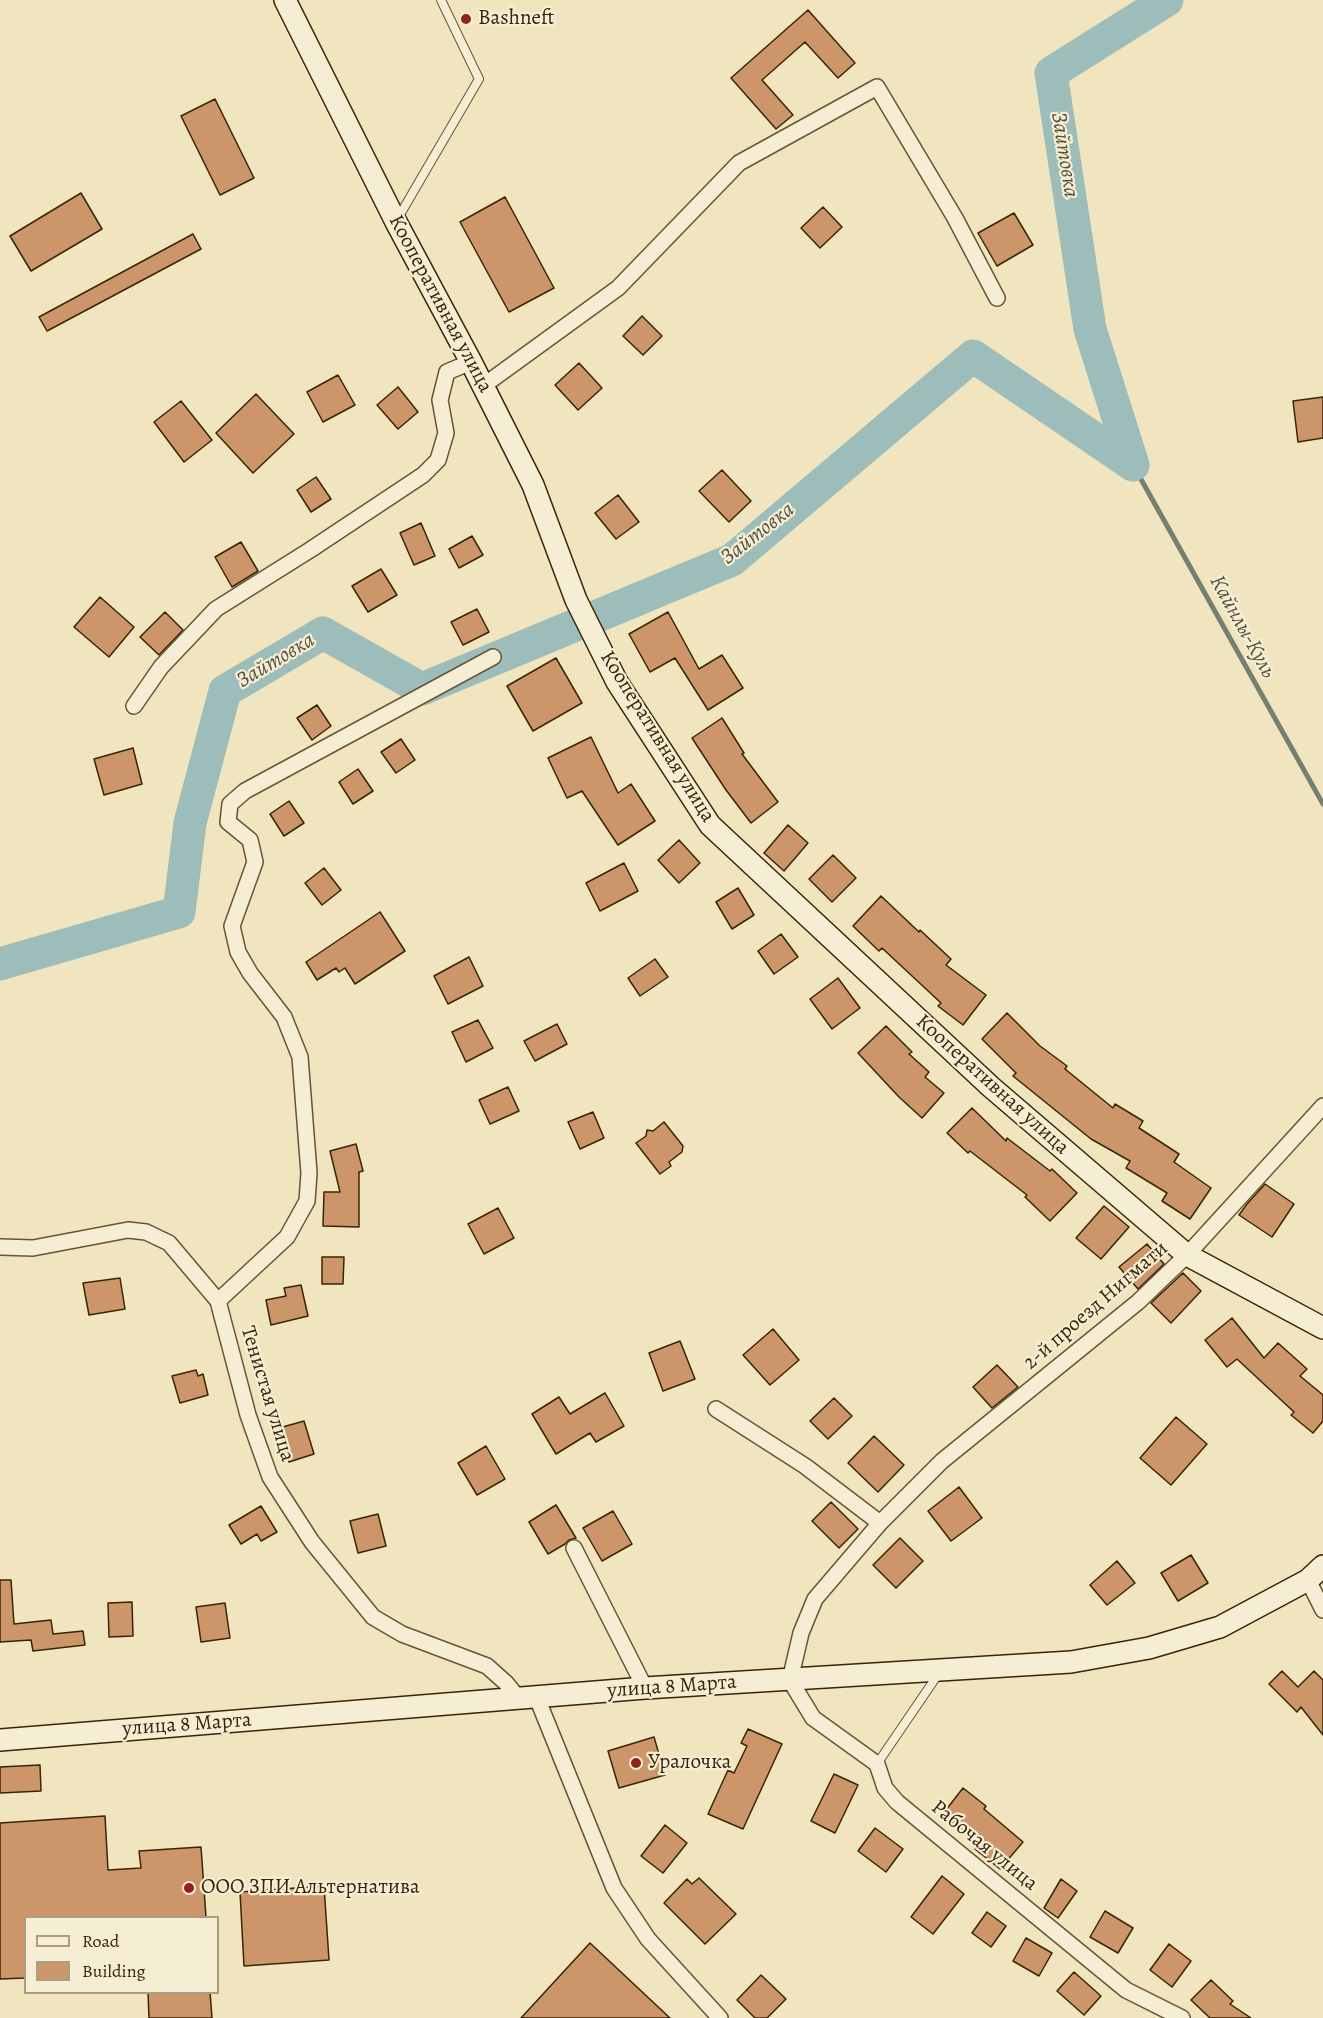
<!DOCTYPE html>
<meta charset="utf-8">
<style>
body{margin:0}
#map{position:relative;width:1323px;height:2018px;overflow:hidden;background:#f0e5be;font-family:Alegreya,serif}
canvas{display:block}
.legend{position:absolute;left:24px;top:1916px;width:195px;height:78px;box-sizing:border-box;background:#f5eed5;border:2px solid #aa9e81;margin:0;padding:8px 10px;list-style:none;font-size:18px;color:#392504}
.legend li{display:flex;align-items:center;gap:12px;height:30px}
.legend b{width:30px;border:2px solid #aa9e81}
</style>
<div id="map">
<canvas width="1323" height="2018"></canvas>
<ul class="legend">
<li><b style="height:8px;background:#f5eed5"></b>Road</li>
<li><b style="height:16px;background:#cd966a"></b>Building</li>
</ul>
</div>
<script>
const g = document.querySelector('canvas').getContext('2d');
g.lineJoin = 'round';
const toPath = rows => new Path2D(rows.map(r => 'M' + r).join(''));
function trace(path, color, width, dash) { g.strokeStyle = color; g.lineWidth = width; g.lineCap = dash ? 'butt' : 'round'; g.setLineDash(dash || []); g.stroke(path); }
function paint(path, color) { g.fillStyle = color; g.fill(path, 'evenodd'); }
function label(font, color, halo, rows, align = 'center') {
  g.font = font + ' Alegreya,serif'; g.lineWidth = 4.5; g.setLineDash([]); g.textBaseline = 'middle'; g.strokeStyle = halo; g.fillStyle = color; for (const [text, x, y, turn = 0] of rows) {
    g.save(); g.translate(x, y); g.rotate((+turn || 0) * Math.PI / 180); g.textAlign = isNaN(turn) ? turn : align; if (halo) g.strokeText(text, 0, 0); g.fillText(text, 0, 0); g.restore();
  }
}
const stream = toPath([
 [1133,465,1323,804]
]);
const river = toPath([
 [0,964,179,912,190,823,225,691,323,633,422,689,732,560,973,356,1133,465,1090,329,1051,73,1167,0]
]);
const building = toPath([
 [808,10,855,63,838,78,805,42,762,80,793,115,776,129,731,78,808,10],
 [215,99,254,178,220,195,181,116,215,99],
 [81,193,102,229,31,271,10,236,81,193],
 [505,197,554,288,509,312,460,222,505,197],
 [823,207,842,227,820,248,801,228,823,207],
 [1014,213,1033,245,997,266,978,233,1014,213],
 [193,234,201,249,47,331,39,317,193,234],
 [642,316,662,336,643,355,623,336,642,316],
 [579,363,602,388,578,410,555,385,579,363],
 [338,375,355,405,323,422,307,392,338,375],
 [398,387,418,412,398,429,377,405,398,387],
 [256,394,294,434,253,473,216,433,256,394],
 [1323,397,1323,438,1298,442,1293,401,1323,397],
 [181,401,212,440,184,462,154,422,181,401],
 [722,470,751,501,729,522,699,491,722,470],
 [316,477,331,499,311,512,297,490,316,477],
 [618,495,639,522,616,539,595,513,618,495],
 [421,523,435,556,414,565,400,533,421,523],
 [472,536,483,555,459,568,449,549,472,536],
 [241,542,258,571,232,587,215,557,241,542],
 [381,569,397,595,368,612,352,586,381,569],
 [100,597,134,627,109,657,74,627,100,597],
 [477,609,489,632,463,645,451,622,477,609],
 [165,612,183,630,159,655,140,637,165,612],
 [668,612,699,669,722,655,743,688,708,710,675,658,650,672,629,634,668,612],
 [556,658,582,703,533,731,507,686,556,658],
 [317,705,331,726,312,740,297,718,317,705],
 [722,718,744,753,742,754,778,802,751,823,726,790,692,738,722,718],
 [591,737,618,793,631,784,655,821,618,845,582,791,567,798,548,758,591,737],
 [401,739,415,760,396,773,381,752,401,739],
 [133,748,142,784,104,795,94,759,133,748],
 [358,769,373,791,353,804,339,782,358,769],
 [289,801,304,823,284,836,270,814,289,801],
 [788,825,808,843,784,871,764,853,788,825],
 [679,840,700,863,679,883,658,860,679,840],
 [833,855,856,878,832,902,809,879,833,855],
 [624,863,638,891,600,911,586,883,624,863],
 [324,868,341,890,322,905,305,883,324,868],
 [738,888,754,915,732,929,716,902,738,888],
 [881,896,919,932,920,930,951,959,946,965,986,995,963,1025,938,1006,941,1003,882,948,879,951,853,926,881,896],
 [380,912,405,951,355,984,345,968,339,972,336,968,317,980,306,962,380,912],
 [781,934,798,957,774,974,758,951,781,934],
 [469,957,483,986,448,1004,434,976,469,957],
 [655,959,668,977,640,996,628,978,655,959],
 [838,978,860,1008,832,1029,810,999,838,978],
 [1007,1013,1040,1046,1067,1066,1065,1069,1113,1108,1115,1104,1143,1121,1139,1128,1179,1154,1174,1162,1211,1188,1190,1219,1162,1201,1167,1193,1126,1168,1130,1161,1091,1139,1013,1076,1016,1073,982,1039,1007,1013],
 [478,1020,493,1048,466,1062,452,1032,478,1020],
 [557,1024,567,1044,535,1061,524,1041,557,1024],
 [886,1026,912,1052,909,1054,929,1072,925,1077,944,1093,922,1118,899,1097,858,1053,886,1026],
 [508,1087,519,1111,490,1124,479,1100,508,1087],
 [972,1108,1006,1141,1007,1138,1050,1171,1052,1169,1077,1193,1050,1221,1025,1197,1027,1195,970,1151,968,1153,947,1133,972,1108],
 [593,1112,604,1138,580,1149,568,1122,593,1112],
 [664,1122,683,1146,682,1152,669,1162,671,1166,660,1174,636,1143,646,1136,647,1130,653,1131,664,1122],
 [356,1144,363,1171,359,1172,359,1227,323,1226,324,1192,340,1192,330,1151,356,1144],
 [1265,1184,1294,1204,1272,1237,1239,1215,1247,1204,1265,1184],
 [1104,1206,1129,1227,1101,1259,1076,1238,1104,1206],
 [498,1208,514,1238,484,1254,468,1224,498,1208],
 [1147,1244,1164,1264,1138,1289,1119,1267,1147,1244],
 [322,1257,344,1257,343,1284,322,1284,322,1257],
 [1183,1273,1201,1291,1171,1323,1151,1303,1183,1273],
 [120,1278,125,1309,89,1315,83,1283,120,1278],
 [301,1285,308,1316,271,1325,266,1300,286,1296,284,1288,301,1285],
 [1232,1318,1264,1358,1278,1343,1307,1369,1300,1376,1323,1395,1323,1421,1313,1433,1291,1415,1294,1412,1237,1359,1227,1367,1205,1340,1232,1318],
 [773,1329,799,1360,770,1385,743,1355,773,1329],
 [680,1341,695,1379,663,1391,649,1353,680,1341],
 [997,1365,1018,1387,992,1408,973,1387,997,1365],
 [196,1370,198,1376,203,1374,208,1395,180,1403,172,1376,196,1370],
 [605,1393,624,1426,596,1442,590,1433,556,1454,532,1414,559,1397,570,1414,605,1393],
 [834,1398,852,1416,828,1439,810,1421,834,1398],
 [1176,1417,1207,1444,1171,1485,1140,1458,1176,1417],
 [304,1421,314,1454,289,1462,279,1428,304,1421],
 [874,1436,904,1465,878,1492,848,1463,874,1436],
 [486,1446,505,1479,477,1495,458,1463,486,1446],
 [959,1487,982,1518,951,1541,928,1511,959,1487],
 [831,1502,858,1529,839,1548,812,1521,831,1502],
 [556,1505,576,1538,569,1540,565,1544,548,1554,529,1522,556,1505],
 [261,1506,277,1532,261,1541,257,1534,241,1544,229,1525,261,1506],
 [613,1511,632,1544,602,1561,583,1528,613,1511],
 [378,1514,386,1546,358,1553,350,1521,378,1514],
 [900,1538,923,1561,896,1588,873,1565,900,1538],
 [1191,1555,1208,1583,1178,1601,1161,1573,1191,1555],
 [1117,1561,1135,1583,1107,1605,1090,1585,1117,1561],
 [0,1580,11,1580,14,1624,51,1620,53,1634,83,1631,85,1645,33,1651,31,1640,0,1642,0,1580],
 [132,1602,133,1636,109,1637,108,1603,132,1602],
 [225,1603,230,1638,201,1642,196,1607,225,1603],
 [1282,1671,1298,1687,1314,1671,1323,1680,1323,1735,1301,1707,1297,1712,1269,1684,1282,1671],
 [748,1729,782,1744,743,1829,708,1814,728,1770,734,1773,747,1746,741,1743,748,1729],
 [654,1737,665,1775,619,1788,608,1751,654,1737],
 [40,1765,41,1791,0,1793,0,1767,40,1765],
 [834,1774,858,1785,835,1833,811,1821,834,1774],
 [963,1788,986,1806,984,1809,1023,1842,1000,1869,975,1849,979,1845,942,1815,963,1788],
 [105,1816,108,1870,141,1868,139,1851,201,1847,206,1917,26,1917,26,1978,0,1979,0,1823,105,1816],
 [665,1825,687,1843,663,1873,641,1856,665,1825],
 [875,1828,903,1849,886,1872,858,1851,875,1828],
 [942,1876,964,1894,933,1934,911,1917,942,1876],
 [699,1878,736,1914,705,1944,664,1903,687,1879,692,1884,699,1878],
 [1061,1879,1077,1891,1058,1918,1044,1908,1061,1879],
 [324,1886,329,1960,244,1966,240,1892,324,1886],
 [1105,1911,1133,1928,1118,1953,1090,1937,1105,1911],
 [987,1912,1006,1926,991,1947,972,1933,987,1912],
 [1026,1938,1052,1953,1039,1976,1013,1961,1026,1938],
 [590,1943,670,2018,521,2018,590,1943],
 [1169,1944,1191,1961,1172,1987,1150,1970,1169,1944],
 [1074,1972,1101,1996,1084,2015,1057,1991,1074,1972],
 [761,1975,786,1999,767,2018,755,2018,737,2000,761,1975],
 [1211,1980,1233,2001,1230,2004,1251,2018,1210,2018,1191,2000,1211,1980],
 [148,1992,210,1992,212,2018,149,2018,148,1992]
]);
const service = toPath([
 [398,218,479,79,441,0],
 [877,1764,939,1673]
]);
const minor = toPath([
 [483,386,618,288,739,163,877,87,955,218,997,298],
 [134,706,161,667,216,609,310,550,423,475,438,460,446,433,440,400,447,372,471,362],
 [0,1247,33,1248,128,1230,146,1232,169,1243,218,1301,248,1415,270,1477,312,1542,373,1617,402,1634,487,1666,506,1683,519,1699],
 [218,1301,287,1237,307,1201,309,1173,300,1057,284,1017,250,973,238,952,232,926,255,862,250,840,228,822,230,804,245,791,493,657],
 [716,1409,805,1466,880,1523],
 [574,1548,645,1688],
 [1308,1580,1323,1610],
 [537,1698,614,1888,648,1939,720,2018],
 [1182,2018,1126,1990,897,1802,885,1788,877,1764,813,1718,790,1680,801,1633,815,1599,880,1523,942,1461,1138,1302,1187,1255,1323,1106]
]);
const secondary = toPath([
 [285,0,396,222,471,362,533,485,576,600,617,682,710,825,991,1087,1187,1255,1323,1328],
 [0,1740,645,1688,1071,1662,1149,1648,1220,1627,1308,1580,1323,1566]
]);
const markers = [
 [466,19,6,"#8f2418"],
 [636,1763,6,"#8f2418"],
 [189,1888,6,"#8f2418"]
];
const poiNames = [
 ["Bashneft",478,19],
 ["Уралочка",648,1763],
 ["ООО ЗПИ Альтернатива",201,1888]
];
const streetNames = [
 ["Кооперативная улица",440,304,62],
 ["Кооперативная улица",657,737,58],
 ["Кооперативная улица",992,1085,42],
 ["2-й проезд Нигмати",1096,1306,-41],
 ["Тенистая улица",267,1394,73],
 ["улица 8 Марта",672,1687,-4],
 ["улица 8 Марта",187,1725,-4],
 ["Рабочая улица",984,1846,39]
];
const waterNames = [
 ["Зайтовка",1064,155,81],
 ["Зайтовка",758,534,-38],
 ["Кайнлы-Куль",1242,627,61],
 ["Зайтовка",276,661,-31]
];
trace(stream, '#758071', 5);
trace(river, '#9dbdba', 33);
paint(building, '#cd966a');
trace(building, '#392504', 1.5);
trace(service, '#675532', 10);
trace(minor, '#675532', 18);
trace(secondary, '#392504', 24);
trace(service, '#f5eed5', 8);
trace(minor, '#f5eed5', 15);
trace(secondary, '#f5eed5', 21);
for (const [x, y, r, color] of markers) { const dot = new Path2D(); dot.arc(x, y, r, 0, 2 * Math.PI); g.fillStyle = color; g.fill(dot); trace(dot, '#f5eed5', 2); }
label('21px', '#392504', '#f5eed5', poiNames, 'left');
label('21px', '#392504', '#f5eed5', streetNames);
label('italic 22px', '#57533b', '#f5eed5', waterNames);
</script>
